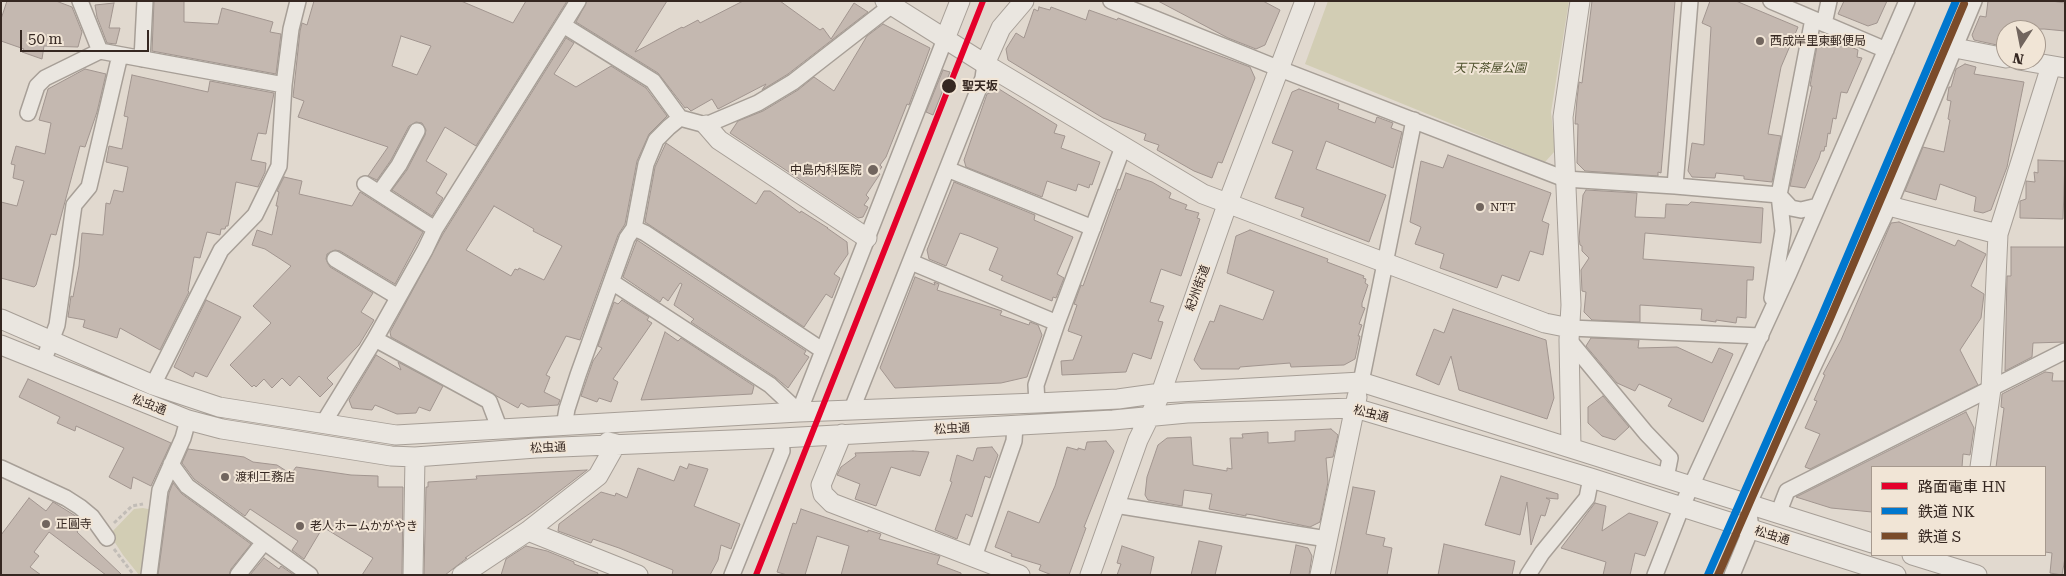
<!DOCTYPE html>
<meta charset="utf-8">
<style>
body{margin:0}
#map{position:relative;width:2066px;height:576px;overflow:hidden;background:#e1d9cf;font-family:"Roboto Serif","Noto Sans JP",serif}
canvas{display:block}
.frame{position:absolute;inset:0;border:2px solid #352721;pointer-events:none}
.legend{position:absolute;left:1871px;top:466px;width:175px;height:90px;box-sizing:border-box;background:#f1e5d6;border:1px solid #a6998e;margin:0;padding:6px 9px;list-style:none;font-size:15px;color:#352721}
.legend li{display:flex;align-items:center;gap:10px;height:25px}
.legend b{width:25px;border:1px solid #a6998e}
.north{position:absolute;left:1996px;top:20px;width:50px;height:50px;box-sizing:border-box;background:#f1e5d6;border:1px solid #a6998e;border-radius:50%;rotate:191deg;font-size:14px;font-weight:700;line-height:20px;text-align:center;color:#352721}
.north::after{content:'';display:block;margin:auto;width:18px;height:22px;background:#71655e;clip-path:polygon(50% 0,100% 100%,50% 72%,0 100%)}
.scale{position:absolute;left:20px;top:30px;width:129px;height:22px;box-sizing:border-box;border:2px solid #352721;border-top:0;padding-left:6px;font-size:15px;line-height:18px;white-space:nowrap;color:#352721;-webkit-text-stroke:4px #f1e5d6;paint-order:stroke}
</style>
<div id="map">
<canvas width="2066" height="576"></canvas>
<div class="frame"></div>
<ul class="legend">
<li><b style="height:6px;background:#e4002b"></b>路面電車 HN</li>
<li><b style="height:6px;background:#0077ce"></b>鉄道 NK</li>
<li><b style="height:6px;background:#7a4b2a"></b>鉄道 S</li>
</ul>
<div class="north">N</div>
<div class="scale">50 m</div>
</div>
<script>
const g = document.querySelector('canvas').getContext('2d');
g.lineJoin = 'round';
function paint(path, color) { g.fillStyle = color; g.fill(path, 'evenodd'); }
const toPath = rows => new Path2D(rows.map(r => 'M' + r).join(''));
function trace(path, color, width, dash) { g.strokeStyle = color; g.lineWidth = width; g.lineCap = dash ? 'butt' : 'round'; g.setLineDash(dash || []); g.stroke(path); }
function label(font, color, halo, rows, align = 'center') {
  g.font = font + ' "Roboto Serif","Noto Sans JP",serif'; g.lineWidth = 4; g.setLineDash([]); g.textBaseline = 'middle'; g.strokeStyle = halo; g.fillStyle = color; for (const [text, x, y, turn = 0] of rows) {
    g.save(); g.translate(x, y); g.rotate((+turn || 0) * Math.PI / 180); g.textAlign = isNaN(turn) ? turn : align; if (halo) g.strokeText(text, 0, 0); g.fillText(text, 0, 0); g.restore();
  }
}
const green = toPath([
 [1328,1,1569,1,1551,112,1555,151,1545,162,1305,64],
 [143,508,153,510,145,575,139,575,123,555,112,538,111,533,134,509]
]);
const building = toPath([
 [7,1,56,1,72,7,82,32,78,47,44,46,42,59,22,52,24,49,1,41,1,19,7,1],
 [154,1,184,1,184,22,218,24,222,8,273,22,270,32,281,34,276,74,152,51,154,1],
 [314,1,461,1,513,23,526,1,567,1,476,146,445,127,426,161,447,174,436,193,443,198,432,216,392,190,407,170,425,135,426,130,422,123,416,122,409,126,391,160,377,180,368,176,388,147,298,117,304,101,293,97,300,31,302,23,307,25,314,1],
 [401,36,431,46,417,75,392,66,401,36],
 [587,1,667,1,635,52,682,27,683,28,698,20,700,23,743,1,780,1,820,30,823,28,831,39,854,3,868,12,788,74,762,90,766,84,718,109,712,99,691,111,687,107,685,108,658,73,576,22,587,1],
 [1158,1,1263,1,1280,10,1265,45,1256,49,1228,38,1158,1],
 [1592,1,1675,1,1664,138,1661,173,1658,172,1658,176,1585,171,1577,163,1578,124,1575,124,1577,99,1579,82,1582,83,1592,1],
 [1710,1,1736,1,1798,27,1781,67,1768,134,1781,136,1772,182,1744,179,1744,176,1716,173,1715,178,1692,177,1688,171,1692,143,1704,145,1711,27,1702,23,1710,1],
 [1844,1,1887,1,1877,23,1868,26,1838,14,1844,1],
 [1988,1,2052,1,2065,3,2065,31,2044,29,2006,30,2006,47,1974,40,1972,35,1980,16,1986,17,1988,1],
 [114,3,109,28,120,28,116,44,107,43,97,17,95,5,114,3],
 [1039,7,1050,10,1051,7,1086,20,1089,10,1117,20,1118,18,1250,67,1255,78,1222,163,1218,162,1212,178,1194,171,1157,150,1159,145,1144,140,1146,134,1103,118,1008,60,1006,49,1016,33,1024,38,1034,9,1038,11,1039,7],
 [883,24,930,48,909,105,907,104,886,157,880,165,882,167,877,173,880,174,866,195,869,198,864,205,868,207,863,217,858,218,730,133,738,121,763,111,798,90,814,77,834,91,867,36,883,24],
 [1825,36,1858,50,1857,57,1862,58,1847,93,1841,92,1836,119,1833,118,1830,134,1828,133,1826,147,1825,146,1824,151,1821,151,1819,158,1805,188,1790,186,1812,86,1810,86,1818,40,1825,36],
 [566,38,574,43,554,74,576,87,611,66,646,88,667,116,649,134,637,161,625,224,618,235,580,340,566,336,546,375,550,377,544,392,560,400,558,405,528,407,521,403,518,408,391,337,390,332,443,234,566,38],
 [494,206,534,229,533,231,562,246,544,280,519,268,518,270,515,269,511,276,466,250,494,206],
 [1965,64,1976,67,1974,74,2024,82,2007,167,1991,210,1983,213,1974,211,1976,197,1940,184,1936,200,1905,191,1923,147,1944,152,1950,120,1948,119,1951,101,1947,100,1949,87,1951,87,1956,69,1965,64],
 [85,69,106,74,97,112,85,147,80,146,56,235,51,234,36,285,34,287,1,278,1,202,17,206,24,181,13,178,15,165,11,164,16,146,45,154,51,123,39,120,48,89,85,69],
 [943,70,950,72,933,115,926,112,943,70],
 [132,75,208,92,210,81,274,93,266,134,258,133,251,160,266,163,265,172,258,187,236,182,228,226,226,226,225,229,221,229,220,235,207,232,200,258,194,257,188,291,189,292,160,350,120,328,117,338,83,327,85,320,68,317,71,296,73,297,79,266,82,233,103,235,106,203,110,204,114,190,123,192,128,167,106,162,109,146,122,149,128,117,124,116,132,75],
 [999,89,1057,125,1054,133,1065,136,1061,148,1100,162,1092,185,1090,184,1089,188,1078,184,1076,191,1047,181,1042,197,966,167,964,160,987,94,999,89],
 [1299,89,1339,104,1338,109,1375,123,1377,117,1393,123,1391,128,1402,132,1393,168,1326,141,1316,169,1386,195,1369,242,1301,216,1304,208,1275,198,1293,151,1272,143,1292,92,1299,89],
 [666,143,756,204,764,191,770,191,800,213,801,211,828,228,827,228,847,242,848,254,834,274,840,278,832,298,826,294,804,327,645,222,655,167,666,143],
 [1448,155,1551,193,1542,221,1549,224,1543,255,1530,251,1519,281,1502,275,1497,288,1440,268,1444,254,1415,244,1421,227,1410,222,1421,161,1443,168,1448,155],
 [2038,160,2065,161,2063,219,2020,218,2020,201,2026,199,2026,181,2035,182,2034,172,2038,173,2038,160],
 [1126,173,1152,182,1171,193,1169,198,1187,205,1185,209,1199,213,1197,218,1200,219,1181,276,1161,269,1150,302,1164,306,1158,321,1163,322,1151,359,1133,353,1126,372,1062,375,1061,361,1073,360,1082,336,1068,331,1077,305,1074,304,1081,285,1083,286,1118,189,1120,190,1126,173],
 [284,177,302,181,299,194,352,206,360,192,423,232,395,284,340,251,335,250,327,254,326,259,330,267,373,293,361,312,374,320,359,345,327,378,333,384,320,397,299,376,290,386,282,378,272,388,264,379,256,387,254,385,252,387,230,365,271,323,253,306,291,266,265,249,252,245,257,230,272,235,278,206,276,206,279,192,277,191,284,177],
 [954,182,1035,215,1034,220,1073,237,1057,274,1064,278,1056,298,1053,297,1052,301,1001,280,1003,276,989,270,998,248,969,236,960,233,946,266,929,259,927,250,954,182],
 [1586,190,1637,193,1635,217,1665,218,1666,204,1688,205,1691,202,1763,208,1761,243,1645,233,1643,259,1754,267,1753,280,1747,280,1746,318,1737,317,1736,323,1716,320,1716,322,1701,320,1702,309,1640,305,1640,322,1592,320,1584,312,1586,292,1582,291,1581,270,1589,258,1582,251,1582,246,1580,245,1579,238,1583,195,1586,190],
 [1899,222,1955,246,1958,240,1986,254,1971,286,1984,294,1981,318,1960,350,1978,385,1810,469,1805,467,1820,434,1805,428,1817,401,1814,400,1825,375,1823,374,1841,340,1891,223,1899,222],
 [1250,230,1328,259,1327,262,1364,276,1363,278,1366,279,1365,283,1368,285,1362,303,1362,307,1365,308,1359,324,1362,325,1358,336,1360,336,1355,359,1344,365,1291,367,1290,363,1240,367,1239,369,1201,369,1194,360,1210,321,1214,322,1220,305,1263,320,1274,291,1227,273,1236,236,1250,230],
 [637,240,806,351,804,354,809,357,788,388,775,377,691,322,694,319,674,305,682,284,680,283,668,301,663,297,660,302,623,277,637,240],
 [2011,247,2065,247,2065,342,2033,343,2032,357,2005,371,2007,276,2011,276,2011,247],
 [915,277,935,285,934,282,939,284,937,290,1002,311,1000,315,1029,325,1030,322,1038,325,1042,335,1027,377,1001,383,895,388,880,368,915,277],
 [206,300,241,317,207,377,195,372,193,377,174,367,206,300],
 [622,300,649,317,647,320,652,323,613,379,618,382,611,402,599,398,597,402,581,396,593,361,602,348,598,346,614,302,618,304,622,300],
 [1453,309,1546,340,1554,398,1547,419,1459,390,1451,356,1439,385,1416,375,1434,329,1444,333,1453,309],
 [665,332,678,341,681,338,754,386,752,394,641,400,665,332],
 [1591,338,1639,340,1638,348,1677,347,1712,363,1719,348,1733,354,1703,422,1668,406,1672,399,1639,384,1635,391,1617,383,1586,346,1591,338],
 [376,355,401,370,398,362,443,386,430,411,419,407,416,413,397,414,375,405,372,410,352,408,349,400,376,355],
 [2045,372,2053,373,2052,381,2065,381,2065,558,2062,575,2050,573,2052,553,2045,552,2045,467,1996,467,2004,408,2001,407,2002,394,2045,372],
 [28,379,171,443,151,486,133,477,131,489,109,477,124,448,76,426,75,431,57,423,60,417,19,397,28,379],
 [1603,396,1629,427,1615,440,1602,436,1588,423,1588,407,1603,396],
 [1966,412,1974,428,1970,455,1963,454,1962,467,1872,467,1872,512,1831,508,1796,497,1966,412],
 [1331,429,1338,435,1333,457,1326,458,1328,482,1320,522,1310,527,1253,515,1246,514,1246,516,1209,509,1212,494,1184,490,1182,506,1148,500,1145,495,1147,477,1158,445,1167,438,1191,437,1193,465,1227,471,1227,468,1232,469,1230,438,1243,438,1242,434,1268,432,1268,443,1295,441,1295,431,1331,429],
 [1106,441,1114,451,1084,527,1086,528,1069,575,1052,575,1039,570,1041,565,1011,556,1012,554,995,547,1008,511,1039,523,1055,486,1067,447,1078,450,1078,448,1085,450,1087,442,1106,441],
 [992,447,998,455,990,478,985,476,972,517,966,514,957,539,935,530,952,482,950,481,957,455,973,461,977,448,992,447],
 [188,449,244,457,253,462,277,465,291,474,296,467,351,475,378,476,378,487,403,487,402,575,362,575,373,558,323,527,304,559,292,550,298,541,250,509,245,516,194,479,182,463,188,449],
 [913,451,929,452,920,476,891,467,876,506,855,499,860,484,837,475,841,467,856,456,855,453,913,451],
 [689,464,708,469,694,506,740,524,731,549,721,545,718,560,710,575,672,575,673,570,619,548,593,539,591,543,558,531,559,524,601,492,615,496,616,493,627,498,638,468,674,481,680,466,687,469,689,464],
 [587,470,535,510,465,558,467,558,445,575,424,575,426,487,428,487,428,482,477,479,476,476,587,470],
 [1501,476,1558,494,1558,499,1546,498,1550,500,1545,516,1541,515,1531,545,1527,502,1520,535,1485,525,1501,476],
 [173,483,182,494,251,544,231,569,229,575,158,575,169,493,173,483],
 [1353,487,1375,491,1366,534,1385,538,1383,546,1392,548,1387,575,1335,575,1353,487],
 [29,498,46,511,53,502,74,515,84,522,77,532,122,575,106,575,49,532,34,552,39,556,30,567,41,575,1,575,1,535,29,498],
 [1595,503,1606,506,1602,531,1629,513,1658,522,1645,556,1635,553,1630,575,1603,575,1606,562,1561,548,1595,503],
 [801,509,868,532,868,530,881,534,879,539,940,556,937,564,961,573,961,575,841,575,849,546,817,536,805,575,787,575,777,572,793,523,796,524,801,509],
 [1199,541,1222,546,1215,575,1191,575,1199,541],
 [1444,544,1515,561,1512,575,1438,575,1444,544],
 [1296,545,1308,548,1312,556,1309,575,1290,575,1296,545],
 [526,546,547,551,574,562,574,564,598,573,597,575,501,575,506,559,526,546],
 [1122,546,1154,557,1150,575,1117,575,1121,564,1117,563,1122,546],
 [264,558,279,569,281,566,294,575,250,575,264,558]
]);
const path = toPath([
 [114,523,132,506,143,504],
 [114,549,133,574]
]);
const minor = toPath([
 [80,1,100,51],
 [1111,1,1280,69,1565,179,1675,186,1779,195,1791,208,1801,210,1818,206],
 [1771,1,1886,50],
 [1824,24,1829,1],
 [563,25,653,81,680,118],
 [142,59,145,1],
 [28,113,37,86,45,78,100,51,284,85],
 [947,169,1093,228],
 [365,184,435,229],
 [1675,186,1690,1],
 [379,193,399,165,417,131],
 [634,228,645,233,822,350],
 [335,259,398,297],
 [911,262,1057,323],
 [612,282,770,385,799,412,945,39],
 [1772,298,1783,231,1779,195,1813,19],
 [1570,328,1761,336],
 [375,339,489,401,500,430],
 [1569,340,1646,433,1670,458,1666,478],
 [43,362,57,325,74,205,89,187,120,55],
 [1361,382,1414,120],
 [153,385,221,250,255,215,279,166,284,85,291,29,298,1],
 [1037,403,1036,385,1057,323,1123,147],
 [852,409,983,78,985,64],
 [324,422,375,339,425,250,435,229,578,1],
 [564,426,567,409,578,375,627,238,634,228,646,164,656,140,669,127,680,118,706,125,758,103,793,82,892,5],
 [171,464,187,486,310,575],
 [1,468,66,498,80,507,92,517,107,538],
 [1115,505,1327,539],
 [1778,514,1787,491,2065,351],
 [974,557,1014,441,1015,425],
 [149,575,160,490,183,438,188,420],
 [238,575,264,542],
 [732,575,782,451,781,438],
 [1528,575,1542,553,1587,498,1591,478],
 [1655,575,1682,506,1789,273,1907,1],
 [1732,575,1751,529,1748,505,1889,206,1974,1]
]);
const tertiary = toPath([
 [885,1,985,64,1203,194,1545,323,1570,328],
 [945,39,960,1],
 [1955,48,2006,58],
 [2019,60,2065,68],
 [985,64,1001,28,1024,1],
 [706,125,719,140,867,238],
 [1889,206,1998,234],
 [1,319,153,385,219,407,396,435,799,412,1037,403,1118,399,1161,393,1361,382,1872,543],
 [1,345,188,420,222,429,391,456,415,457,536,448,781,438,1113,420,1187,413,1355,408,1591,478,1896,575],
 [842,434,821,485,823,494,832,503,1020,575],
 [1571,447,1569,340,1571,305,1563,117,1580,1],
 [1980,467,1991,389,1998,234,2051,66],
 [528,531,638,575],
 [1912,555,1977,575],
 [413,575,415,457],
 [462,575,528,531,598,476,616,444,608,442],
 [1090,575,1138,440,1161,393,1227,205,1305,1],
 [1320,575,1357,397]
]);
const rail1 = toPath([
 [1708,575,1821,318,1956,1]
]);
const rail2 = toPath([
 [1718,575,1829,321,1964,4]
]);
const tram1 = toPath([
 [756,575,983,1]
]);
const markers = [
 [1760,41,5,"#71655e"],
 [949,86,8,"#352721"],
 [873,170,6,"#71655e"],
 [1480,207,5,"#71655e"],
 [225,477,5,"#71655e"],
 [46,524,5,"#71655e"],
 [300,526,5,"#71655e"]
];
const poiNames = [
 ["西成岸里東郵便局",1770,41],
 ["中島内科医院",862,170,"right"],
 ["NTT",1490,207],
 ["渡利工務店",235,477],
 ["正圓寺",56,524],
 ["老人ホームかがやき",310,526]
];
const parkNames = [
 ["天下茶屋公園",1490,68]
];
const stopNames = [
 ["聖天坂",962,86]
];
const streetNames = [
 ["紀州街道",1198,288,-70],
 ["松虫通",149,405,21],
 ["松虫通",1371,414,14],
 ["松虫通",952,429,-3],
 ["松虫通",548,448,-3],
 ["松虫通",1772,536,17]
];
paint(green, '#d2cdb4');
paint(building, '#c4b8b0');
trace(building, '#a1958f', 1);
trace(minor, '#a79f97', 18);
trace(tertiary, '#a79f97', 21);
trace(path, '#c2bdb7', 3, [4, 2.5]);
trace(minor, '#eae6e0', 15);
trace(tertiary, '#eae6e0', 19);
trace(rail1, '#0077ce', 8);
trace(rail2, '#7a4b2a', 8);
trace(tram1, '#e4002b', 6);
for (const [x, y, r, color] of markers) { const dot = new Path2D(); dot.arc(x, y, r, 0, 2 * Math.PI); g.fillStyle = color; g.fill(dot); trace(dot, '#f1e5d6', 2); }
label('12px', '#352721', '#f1e5d6', poiNames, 'left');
label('italic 12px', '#4b4e2a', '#f1e5d6', parkNames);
label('bold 12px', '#352721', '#f1e5d6', stopNames, 'left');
label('12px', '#352721', '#f1e5d6', streetNames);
</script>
